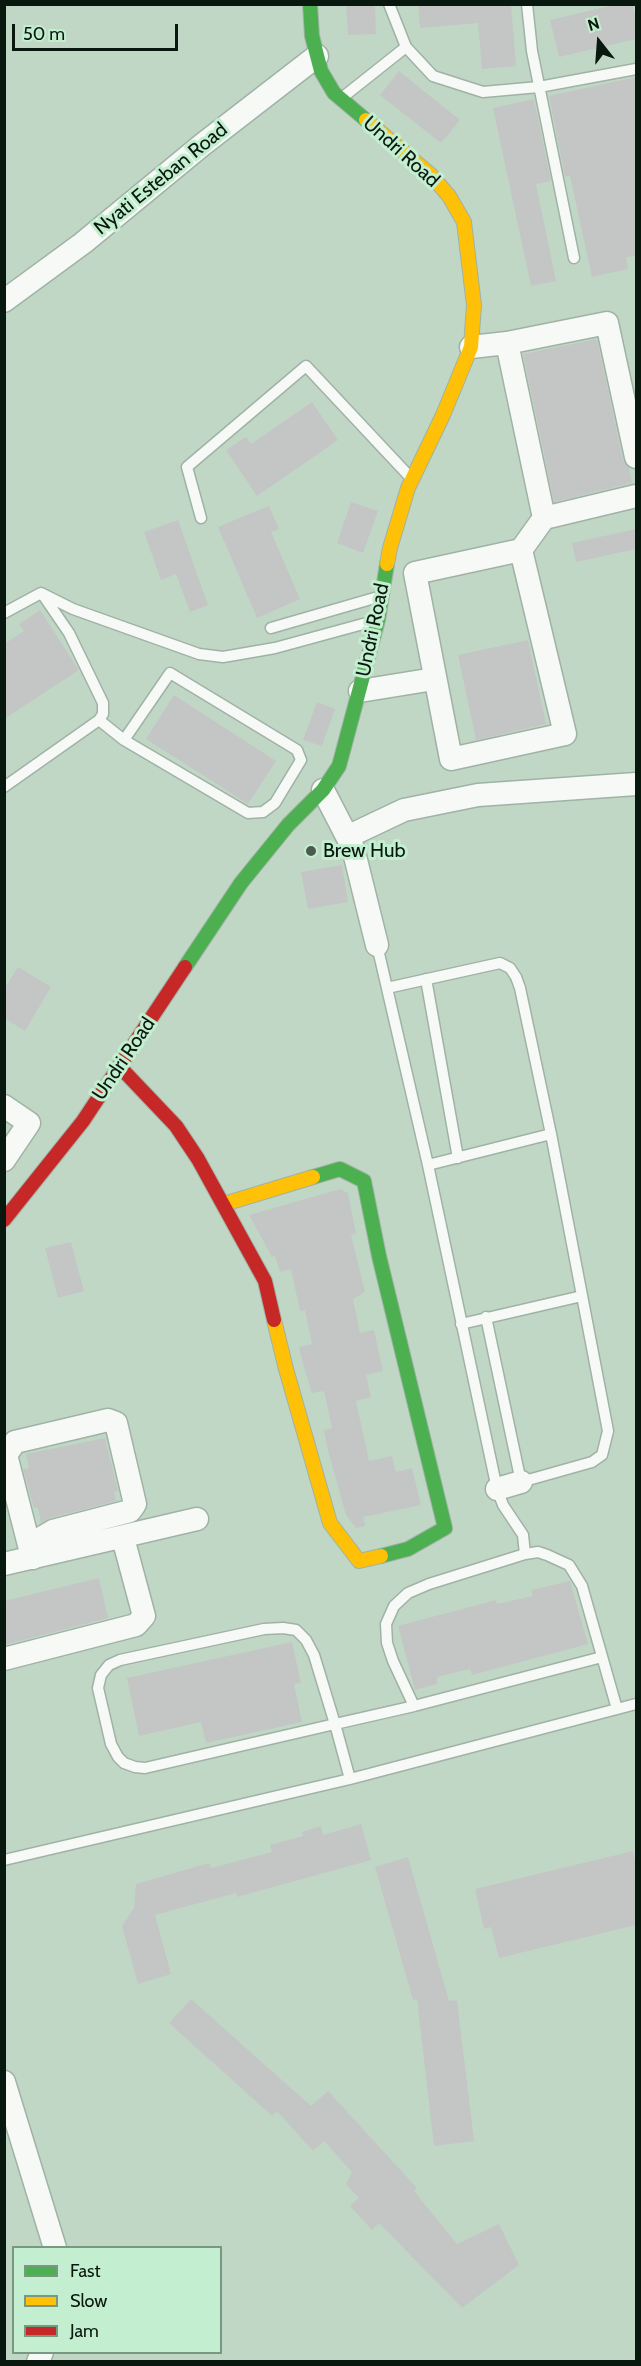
<!DOCTYPE html>
<style>
body{margin:0}
#map{position:relative;width:641px;height:2366px;overflow:hidden;background:#c0d7c6;font-family:Cabin,sans-serif}
canvas{display:block}
.frame{position:absolute;inset:0;border:6px solid #09180e;pointer-events:none}
.legend{position:absolute;left:12px;top:2246px;width:210px;height:108px;box-sizing:border-box;background:#c3eecf;border:2px solid #799882;margin:0;padding:8px 10px;list-style:none;font-size:18px;color:#09180e}
.legend li{display:flex;align-items:center;gap:12px;height:30px}
.legend b{width:30px;border:2px solid #799882}
.north{position:absolute;left:569px;top:12px;width:60px;height:60px;-webkit-text-stroke:4px #c3eecf;paint-order:stroke;rotate:343deg;font-size:16px;font-weight:700;line-height:24px;text-align:center;color:#09180e}
.north::after{content:'';display:block;margin:auto;width:21px;height:27px;background:#09180e;clip-path:polygon(50% 0,100% 100%,50% 72%,0 100%)}
.scale{position:absolute;left:12px;top:24px;width:166px;height:27px;box-sizing:border-box;border:3px solid #09180e;border-top:0;padding-left:8px;font-size:18px;line-height:21px;white-space:nowrap;color:#09180e;-webkit-text-stroke:4px #c3eecf;paint-order:stroke}
</style>
<div id="map">
<canvas width="641" height="2366"></canvas>
<div class="frame"></div>
<ul class="legend">
<li><b style="height:8px;background:#4caf50"></b>Fast</li>
<li><b style="height:8px;background:#ffc107"></b>Slow</li>
<li><b style="height:8px;background:#c62828"></b>Jam</li>
</ul>
<div class="north">N</div>
<div class="scale">50 m</div>
</div>
<script>
const g = document.querySelector('canvas').getContext('2d');
g.lineJoin = 'round';
function paint(path, color) { g.fillStyle = color; g.fill(path, 'evenodd'); }
const toPath = rows => new Path2D(rows.map(r => 'M' + r).join(''));
function trace(path, color, width, dash) { g.strokeStyle = color; g.lineWidth = width; g.lineCap = dash ? 'butt' : 'round'; g.setLineDash(dash || []); g.stroke(path); }
function label(font, color, halo, rows, align = 'center') {
  g.font = font + ' Cabin,sans-serif'; g.lineWidth = 6; g.setLineDash([]); g.textBaseline = 'middle'; g.strokeStyle = halo; g.fillStyle = color; for (const [text, x, y, turn = 0] of rows) {
    g.save(); g.translate(x, y); g.rotate((+turn || 0) * Math.PI / 180); g.textAlign = isNaN(turn) ? turn : align; if (halo) g.strokeText(text, 0, 0); g.fillText(text, 0, 0); g.restore();
  }
}
const building = toPath([
 [346,4,375,4,376,34,348,35],
 [418,4,511,4,516,66,482,69,478,23,420,28],
 [618,4,633,4,636,22,636,39,559,57,550,20],
 [399,71,460,120,441,143,380,95],
 [636,77,636,256,626,257,628,269,592,277,570,176,565,177,549,96],
 [534,99,551,181,536,184,556,281,531,286,493,108],
 [597,339,623,460,629,468,632,483,554,502,523,354],
 [312,402,338,440,257,496,226,450,246,437,251,444],
 [351,502,378,511,363,553,337,543],
 [269,506,279,529,271,532,300,599,257,618,218,527],
 [178,520,208,605,190,612,176,574,161,580,144,532],
 [636,529,636,549,576,562,572,543],
 [40,610,79,670,4,719,4,644,24,631,19,624],
 [528,640,546,724,476,740,458,655],
 [174,695,276,761,248,804,146,739],
 [317,702,335,709,322,746,303,740],
 [342,865,348,902,308,909,301,872],
 [18,967,51,987,25,1031,4,1018,4,989],
 [340,1189,348,1193,356,1234,351,1235,365,1292,353,1299,360,1333,374,1330,383,1371,366,1375,371,1397,356,1401,369,1461,392,1456,396,1472,412,1468,421,1505,363,1517,365,1526,356,1528,346,1515,328,1451,324,1430,332,1428,324,1391,312,1393,303,1364,299,1347,312,1344,305,1310,300,1311,291,1269,280,1272,275,1256,272,1257,249,1215],
 [71,1242,84,1291,58,1298,45,1248],
 [105,1438,118,1491,114,1492,116,1501,50,1518,41,1523,38,1508,34,1508,23,1469,29,1468,26,1454],
 [99,1578,108,1618,4,1645,4,1601],
 [570,1581,588,1644,472,1675,470,1669,437,1677,437,1684,415,1690,398,1626,496,1600,497,1604,533,1596,531,1590],
 [292,1642,301,1683,294,1684,302,1722,206,1743,201,1722,139,1736,127,1678],
 [361,1824,371,1860,237,1897,236,1893,155,1915,171,1974,138,1984,122,1926,134,1908,136,1884,209,1863,211,1868,272,1852,270,1845,303,1836,302,1832,321,1826,323,1835],
 [633,1851,636,1866,636,1925,499,1958,491,1927,484,1929,475,1889],
 [408,1857,449,2001,457,2000,474,2141,434,2146,417,1999,413,2000,375,1867],
 [191,1999,311,2106,328,2091,417,2188,414,2191,457,2244,499,2224,519,2265,462,2308,379,2223,372,2230,350,2206,359,2198,346,2184,352,2172,324,2141,313,2151,277,2111,272,2116,169,2023]
]);
const lane = toPath([
 [389,4,406,47,433,76,483,92,539,87,636,69],
 [527,4,532,51,574,258],
 [343,97,406,47],
 [201,518,187,467,306,366,410,477],
 [43,595,69,633,103,703,103,714,99,720],
 [4,613,41,593,73,609,199,654,223,657,275,648,374,621],
 [271,628,378,597],
 [4,787,99,720,124,740,248,813,263,812,275,803,301,760,297,750,170,673,124,740],
 [377,945,428,1165,497,1489,503,1505,523,1535,525,1554],
 [426,979,458,1158],
 [387,988,500,963,510,968,516,977,520,988,551,1134,428,1165],
 [486,1317,521,1482,592,1462,602,1455,608,1431,551,1134],
 [461,1324,582,1296],
 [602,1657,414,1706,393,1661,387,1643,386,1624,394,1606,408,1593,429,1584,525,1554,538,1552,547,1555,569,1565,582,1586,617,1709],
 [350,1779,335,1724,145,1768,135,1767,124,1763,118,1757,111,1744,98,1688,101,1675,109,1665,120,1660,264,1629,283,1628,296,1630,306,1640,314,1655,335,1724,414,1706],
 [4,1860,350,1779,636,1704]
]);
const street = toPath([
 [4,301,83,243,202,145,317,56],
 [507,343,544,518],
 [471,347,507,343,607,323,636,457],
 [521,550,565,734,451,759,415,573,521,550,544,518,636,496],
 [360,691,434,679],
 [323,790,353,848,377,945],
 [349,836,404,810,478,795,636,784],
 [4,1106,29,1123,4,1160],
 [497,1489,521,1482],
 [29,1545,6,1455,15,1442,108,1420,116,1423,135,1504,130,1511,53,1531,29,1545,33,1558],
 [4,1564,197,1519],
 [4,1659,136,1625,144,1616,123,1538],
 [4,2082,55,2248],
 [38,2362,42,2352]
]);
const fast = toPath([
 [310,4,312,36,321,71,334,93,366,120],
 [185,967,241,883,288,825,323,790,339,766,378,620,387,564],
 [313,1177,340,1169,364,1181,379,1256,445,1528,408,1549,381,1556]
]);
const slow = toPath([
 [366,120,430,174,449,196,464,222,474,305,471,347,443,415,408,488,390,548,387,564],
 [224,1204,313,1177],
 [274,1320,286,1369,330,1523,359,1561,381,1556]
]);
const jam = toPath([
 [119,1066,176,1126,198,1159,265,1281,274,1320],
 [4,1220,83,1121,185,967]
]);
const markers = [
 [311,851,6,"#495b4e"]
];
const streetNames = [
 ["Undri Road",401,152,42],
 ["Nyati Esteban Road",161,179,-39],
 ["Undri Road",373,630,-78],
 ["Undri Road",124,1059,-56]
];
const poiNames = [
 ["Brew Hub",323,851]
];
paint(building, '#c3c6c5');
trace(lane, '#a0b2a5', 13);
trace(street, '#a0b2a5', 25);
trace(fast, '#a0b2a5', 16);
trace(slow, '#a0b2a5', 16);
trace(jam, '#a0b2a5', 16);
trace(lane, '#f6f9f6', 10);
trace(street, '#f6f9f6', 22);
trace(fast, '#4caf50', 14);
trace(slow, '#ffc107', 14);
trace(jam, '#c62828', 14);
for (const [x, y, r, color] of markers) { const dot = new Path2D(); dot.arc(x, y, r, 0, 2 * Math.PI); g.fillStyle = color; g.fill(dot); trace(dot, '#c3eecf', 2); }
label('20px', '#09180e', '#c3eecf', streetNames);
label('20px', '#09180e', '#c3eecf', poiNames, 'left');
</script>
